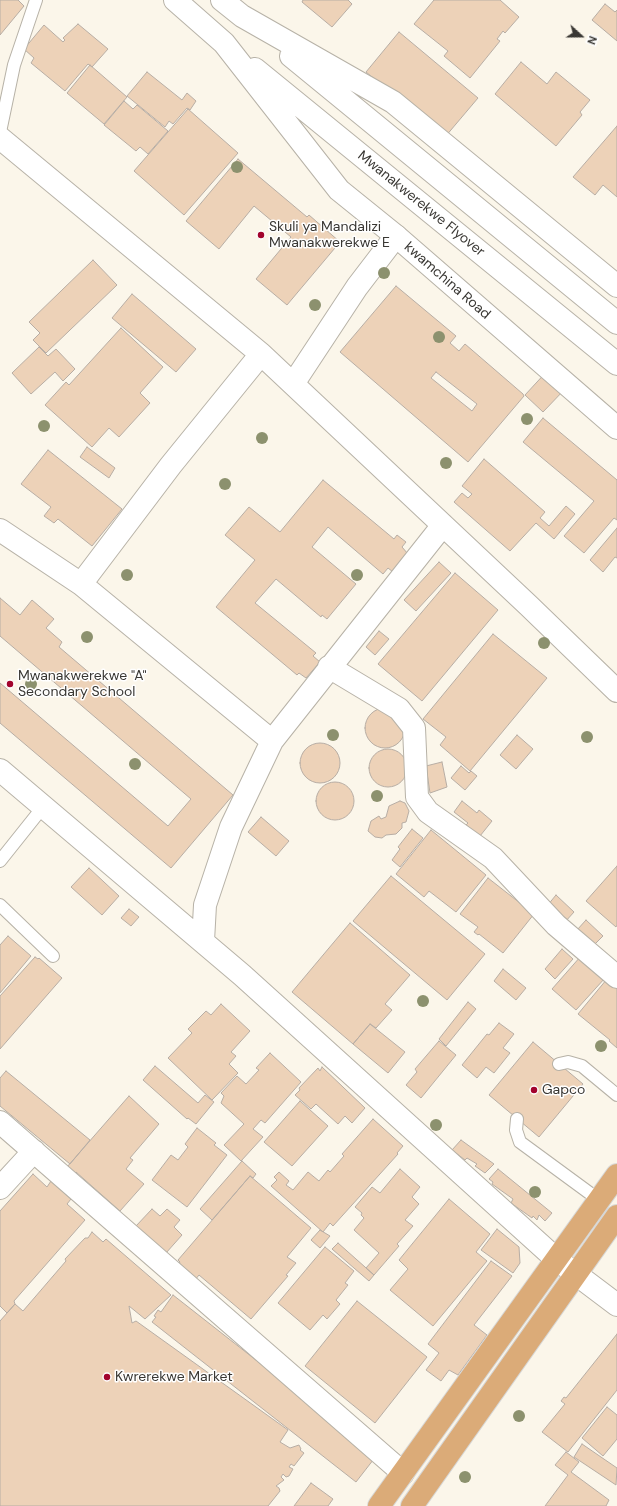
<!DOCTYPE html>
<style>
body{margin:0}
#map{position:relative;width:617px;height:1506px;overflow:hidden;background:#fbf6ea;font-family:"DM Sans",sans-serif}
canvas{display:block}
.north{position:absolute;left:561px;top:16px;width:40px;height:40px;-webkit-text-stroke:3px #fff;paint-order:stroke;rotate:111deg;font-size:11px;font-weight:700;line-height:16px;text-align:center;color:#393733}
.north::after{content:'';display:block;margin:auto;width:14px;height:18px;background:#393733;clip-path:polygon(50% 0,100% 100%,50% 72%,0 100%)}
</style>
<div id="map">
<canvas width="617" height="1506"></canvas>
<div class="north">N</div>
</div>
<script>
const g = document.querySelector('canvas').getContext('2d');
g.lineJoin = 'round';
function paint(path, color) { g.fillStyle = color; g.fill(path, 'evenodd'); }
const toPath = rows => new Path2D(rows.map(r => 'M' + r).join(''));
function trace(path, color, width, dash) { g.strokeStyle = color; g.lineWidth = width; g.lineCap = dash ? 'butt' : 'round'; g.setLineDash(dash || []); g.stroke(path); }
function label(font, color, halo, rows, align = 'center') {
  g.font = font + ' "DM Sans",sans-serif'; g.lineWidth = 3; g.setLineDash([]); g.textBaseline = 'middle'; g.strokeStyle = halo; g.fillStyle = color; for (const [text, x, y, turn = 0] of rows) {
    g.save(); g.translate(x, y); g.rotate((+turn || 0) * Math.PI / 180); g.textAlign = isNaN(turn) ? turn : align; if (halo) g.strokeText(text, 0, 0); g.fillText(text, 0, 0); g.restore();
  }
}
const building = toPath([
 [0,0,18,0,24,6,0,35,0,0],
 [303,0,348,0,352,4,332,27,302,2,303,0],
 [434,0,500,0,519,17,505,33,503,31,497,39,500,41,470,78,444,56,448,51,414,24,434,0],
 [605,4,615,12,617,10,617,41,592,20,605,4],
 [78,24,108,49,92,67,88,64,65,91,31,63,34,58,24,49,44,25,63,42,65,40,63,38,78,24],
 [399,32,478,98,445,137,366,72,399,32],
 [521,62,547,84,556,72,590,100,580,112,582,115,556,146,495,94,521,62],
 [90,65,127,97,104,124,67,93,90,65],
 [147,72,182,100,187,93,196,101,190,110,187,108,173,124,169,121,165,127,127,96,147,72],
 [124,101,133,109,137,105,168,131,148,154,140,147,136,151,104,125,124,101],
 [188,109,238,153,184,215,134,171,188,109],
 [617,126,617,197,603,185,595,195,573,177,617,126],
 [238,159,307,217,309,215,340,242,287,305,256,279,291,237,254,206,219,249,186,221,238,159],
 [93,260,117,285,46,353,33,340,40,333,29,322,93,260],
 [396,286,456,336,450,343,459,351,465,344,523,394,524,396,468,462,340,352,396,286],
 [436,372,477,404,472,411,431,378,436,372],
 [132,294,196,349,176,372,112,318,132,294],
 [121,328,163,367,140,393,150,403,119,437,109,428,92,447,45,405,66,382,69,385,121,328],
 [39,347,48,356,56,349,75,369,63,381,55,372,31,394,12,373,39,347],
 [549,369,565,389,543,412,525,395,549,369],
 [543,418,617,480,617,520,614,518,584,553,564,536,594,501,523,442,543,418],
 [87,447,115,468,109,478,80,457,87,447],
 [48,450,122,509,92,546,58,519,54,523,44,516,51,507,21,484,48,450],
 [484,459,545,512,540,518,549,526,566,506,575,514,554,539,536,523,510,551,454,502,462,493,468,498,472,494,462,486,484,459],
 [323,480,394,539,397,535,406,542,402,547,408,554,393,572,388,568,383,574,328,527,312,547,356,584,327,619,322,615,321,617,276,579,255,603,316,653,313,656,320,662,306,678,299,673,297,675,216,607,255,560,225,535,249,507,280,532,323,480],
 [617,528,617,558,615,557,603,572,590,560,617,528],
 [439,562,451,573,416,611,404,600,439,562],
 [455,573,498,610,422,701,378,664,455,573],
 [0,598,20,615,32,600,54,619,46,628,62,642,59,647,233,795,171,868,0,723,0,683,168,826,191,799,0,636,0,598],
 [379,631,389,639,375,655,366,647,379,631],
 [493,634,547,678,470,771,440,745,446,737,423,719,493,634],
 '365 728a20 20 0 1 1 40 0a20 20 0 1 1-40 0Z',
 [517,735,533,749,516,769,500,755,517,735],
 '300 763a20 20 0 1 1 40 0a20 20 0 1 1-40 0Z',
 '369 768a19 19 0 1 1 38 0a19 19 0 1 1-38 0Z',
 [442,762,447,787,430,793,426,766,442,762],
 [461,766,469,773,471,771,477,776,465,790,451,778,461,766],
 '316 801a19 19 0 1 1 38 0a19 19 0 1 1-38 0Z',
 [400,801,405,803,409,811,406,822,402,823,402,828,396,834,386,835,382,838,375,837,368,831,371,821,379,816,381,819,386,817,389,806,400,801],
 [462,801,477,813,479,810,492,821,480,836,466,825,468,823,454,812,462,801],
 [261,817,289,841,276,856,248,832,261,817],
 [412,829,423,838,400,867,392,860,400,849,398,847,412,829],
 [431,830,486,875,456,912,429,891,424,897,396,874,431,830],
 [617,866,617,925,616,927,586,901,617,866],
 [89,868,119,896,102,915,71,887,89,868],
 [391,876,485,954,447,1000,353,921,391,876],
 [488,878,534,914,503,953,479,934,478,935,474,932,478,927,460,914,488,878],
 [556,895,574,912,565,922,547,906,556,895],
 [129,909,139,917,131,926,121,918,129,909],
 [586,920,603,936,594,945,577,930,586,920],
 [350,923,410,975,385,1004,392,1010,376,1028,370,1024,353,1044,292,992,350,923],
 [8,936,31,956,0,993,0,945,8,936],
 [562,949,573,959,555,979,545,969,562,949],
 [581,956,605,978,576,1010,552,989,581,956],
 [35,957,38,959,39,958,62,978,0,1049,0,996,35,957],
 [503,969,526,988,516,1000,494,981,503,969],
 [607,979,617,987,617,1048,609,1041,610,1040,578,1014,607,979],
 [468,1002,476,1009,446,1046,439,1039,468,1002],
 [221,1004,250,1031,231,1052,236,1056,229,1064,238,1073,212,1100,168,1058,192,1033,188,1029,206,1011,211,1015,221,1004],
 [499,1023,514,1034,503,1048,510,1053,494,1073,486,1067,477,1078,462,1065,487,1034,489,1035,499,1023],
 [370,1024,405,1052,388,1073,353,1044,370,1024],
 [439,1041,456,1055,421,1098,406,1085,417,1072,415,1069,439,1041],
 [533,1042,583,1084,539,1137,489,1095,533,1042],
 [270,1053,301,1082,265,1123,261,1120,253,1129,263,1137,241,1161,224,1145,244,1124,221,1103,224,1096,221,1093,237,1076,246,1084,259,1070,256,1068,270,1053],
 [155,1066,198,1103,205,1095,214,1102,196,1124,188,1118,187,1119,143,1080,155,1066],
 [322,1067,365,1108,352,1123,345,1116,338,1124,316,1104,311,1109,295,1095,300,1090,299,1088,318,1068,320,1071,322,1067],
 [6,1071,90,1140,70,1164,0,1106,0,1078,6,1071],
 [129,1096,159,1124,130,1158,133,1160,126,1169,144,1184,120,1211,76,1172,75,1174,67,1167,129,1096],
 [300,1101,328,1126,292,1166,264,1142,300,1101],
 [373,1119,403,1146,397,1153,398,1154,333,1226,330,1223,323,1232,271,1186,277,1180,274,1177,279,1172,289,1181,286,1185,293,1190,308,1172,319,1181,328,1170,330,1172,344,1156,342,1154,373,1119],
 [197,1128,216,1143,214,1145,227,1155,187,1207,152,1180,171,1155,178,1160,188,1147,185,1144,197,1128],
 [461,1140,494,1164,485,1173,475,1166,477,1164,467,1158,465,1160,452,1150,461,1140],
 [242,1161,256,1174,253,1178,250,1176,212,1220,200,1209,242,1161],
 [400,1169,420,1187,412,1197,419,1204,405,1220,413,1226,397,1244,399,1246,374,1275,366,1268,379,1253,354,1230,364,1218,361,1215,362,1213,355,1207,372,1187,380,1193,400,1169],
 [498,1169,552,1213,545,1221,539,1215,537,1220,533,1216,532,1218,511,1203,513,1199,492,1184,493,1182,489,1179,498,1169],
 [33,1174,47,1187,51,1181,71,1199,67,1204,85,1220,14,1301,15,1304,7,1313,0,1306,0,1211,33,1174],
 [250,1176,311,1228,287,1257,296,1263,286,1275,288,1276,251,1319,199,1275,195,1280,178,1265,180,1262,178,1260,250,1176],
 [449,1199,490,1234,476,1252,487,1261,433,1326,390,1290,408,1269,399,1260,449,1199],
 [152,1209,160,1216,167,1209,180,1220,174,1227,182,1235,166,1253,136,1226,152,1209],
 [497,1229,519,1247,520,1263,513,1273,481,1250,497,1229],
 [320,1230,330,1236,320,1248,311,1240,320,1230],
 [92,1232,103,1242,106,1239,171,1295,145,1319,129,1306,132,1323,136,1321,288,1430,280,1442,290,1448,299,1445,301,1449,300,1450,304,1453,294,1466,291,1464,289,1467,293,1469,289,1476,286,1477,283,1474,281,1477,284,1480,276,1486,279,1488,280,1491,268,1506,0,1506,0,1321,15,1304,23,1311,66,1261,65,1259,85,1238,88,1238,92,1232],
 [338,1243,374,1275,369,1281,332,1249,338,1243],
 [325,1247,354,1271,345,1283,348,1285,336,1300,340,1304,327,1319,323,1315,310,1330,278,1303,325,1247],
 [491,1261,512,1276,474,1325,487,1335,458,1375,449,1370,441,1381,426,1370,439,1353,428,1344,491,1261],
 [173,1295,377,1455,356,1482,152,1322,156,1317,154,1316,158,1310,161,1312,173,1295],
 [357,1301,427,1357,375,1423,305,1366,357,1301],
 [617,1334,617,1390,568,1452,542,1432,565,1404,561,1401,564,1397,566,1398,617,1334],
 [607,1407,617,1415,617,1439,603,1456,582,1438,607,1407],
 [582,1444,617,1468,616,1485,574,1457,582,1444],
 [566,1452,579,1462,571,1472,609,1500,606,1506,545,1506,568,1475,555,1465,566,1452],
 [311,1483,333,1499,328,1506,294,1506,311,1483]
]);
const service = toPath([
 [0,132,14,65,36,0],
 [0,861,43,807],
 [0,905,53,956],
 [559,1064,568,1062,582,1066,617,1095],
 [517,1119,516,1130,520,1142,599,1200]
]);
const minor = toPath([
 [0,138,261,354,528,605,617,691],
 [293,384,357,287,396,236],
 [0,530,81,584,272,741,443,525],
 [81,584,171,465,261,354],
 [329,667,399,709,414,728,417,797,428,812,493,858,556,925,617,977],
 [0,770,242,975,556,1259,617,1305],
 [203,941,205,905,231,827,272,741],
 [0,1122,403,1473],
 [0,1188,34,1151]
]);
const secondary = toPath([
 [175,0,224,43,339,190,396,236,617,428],
 [222,0,242,16,393,102,617,286],
 [291,56,617,323],
 [255,69,617,364]
]);
const primary = toPath([
 [379,1506,617,1175],
 [412,1506,617,1216]
]);
const trees = [
 [237,167],
 [384,273],
 [315,305],
 [439,337],
 [527,419],
 [44,426],
 [262,438],
 [446,463],
 [225,484],
 [127,575],
 [357,575],
 [87,637],
 [544,643],
 [31,684],
 [333,735],
 [587,737],
 [135,764],
 [377,796],
 [423,1001],
 [601,1046],
 [436,1125],
 [535,1192],
 [519,1416],
 [465,1477]
];
const markers = [
 [261,235,4,"#a2032d"],
 [10,684,4,"#a2032d"],
 [534,1090,4,"#a2032d"],
 [107,1377,4,"#a2032d"]
];
const streetNames = [
 ["Mwanakwerekwe Flyover",421,204,39],
 ["kwamchina Road",447,281,41]
];
const poiNames = [
 ["Skuli ya Mandalizi",269,227],
 ["Mwanakwerekwe E",269,243],
 ["Mwanakwerekwe \"A\"",18,676],
 ["Secondary School",18,692],
 ["Gapco",542,1090],
 ["Kwrerekwe Market",115,1377]
];
paint(building, '#edd2b8');
trace(building, '#b7ada4', 1);
trace(service, '#b7b2a7', 14);
trace(minor, '#b7b2a7', 24);
trace(secondary, '#b7b2a7', 24);
trace(primary, '#d7d7d6', 24);
trace(service, '#fff', 12);
trace(minor, '#fff', 22);
trace(secondary, '#fff', 22);
trace(primary, '#dbab78', 22);
g.fillStyle = '#8c916e';
for (const [x, y] of trees) { g.beginPath(); g.arc(x, y, 6, 0, 2 * Math.PI); g.fill(); }
for (const [x, y, r, color] of markers) { const dot = new Path2D(); dot.arc(x, y, r, 0, 2 * Math.PI); g.fillStyle = color; g.fill(dot); trace(dot, '#fff', 1.5); }
label('14px', '#393733', '#fff', streetNames);
label('14px', '#393733', '#fff', poiNames, 'left');
</script>
